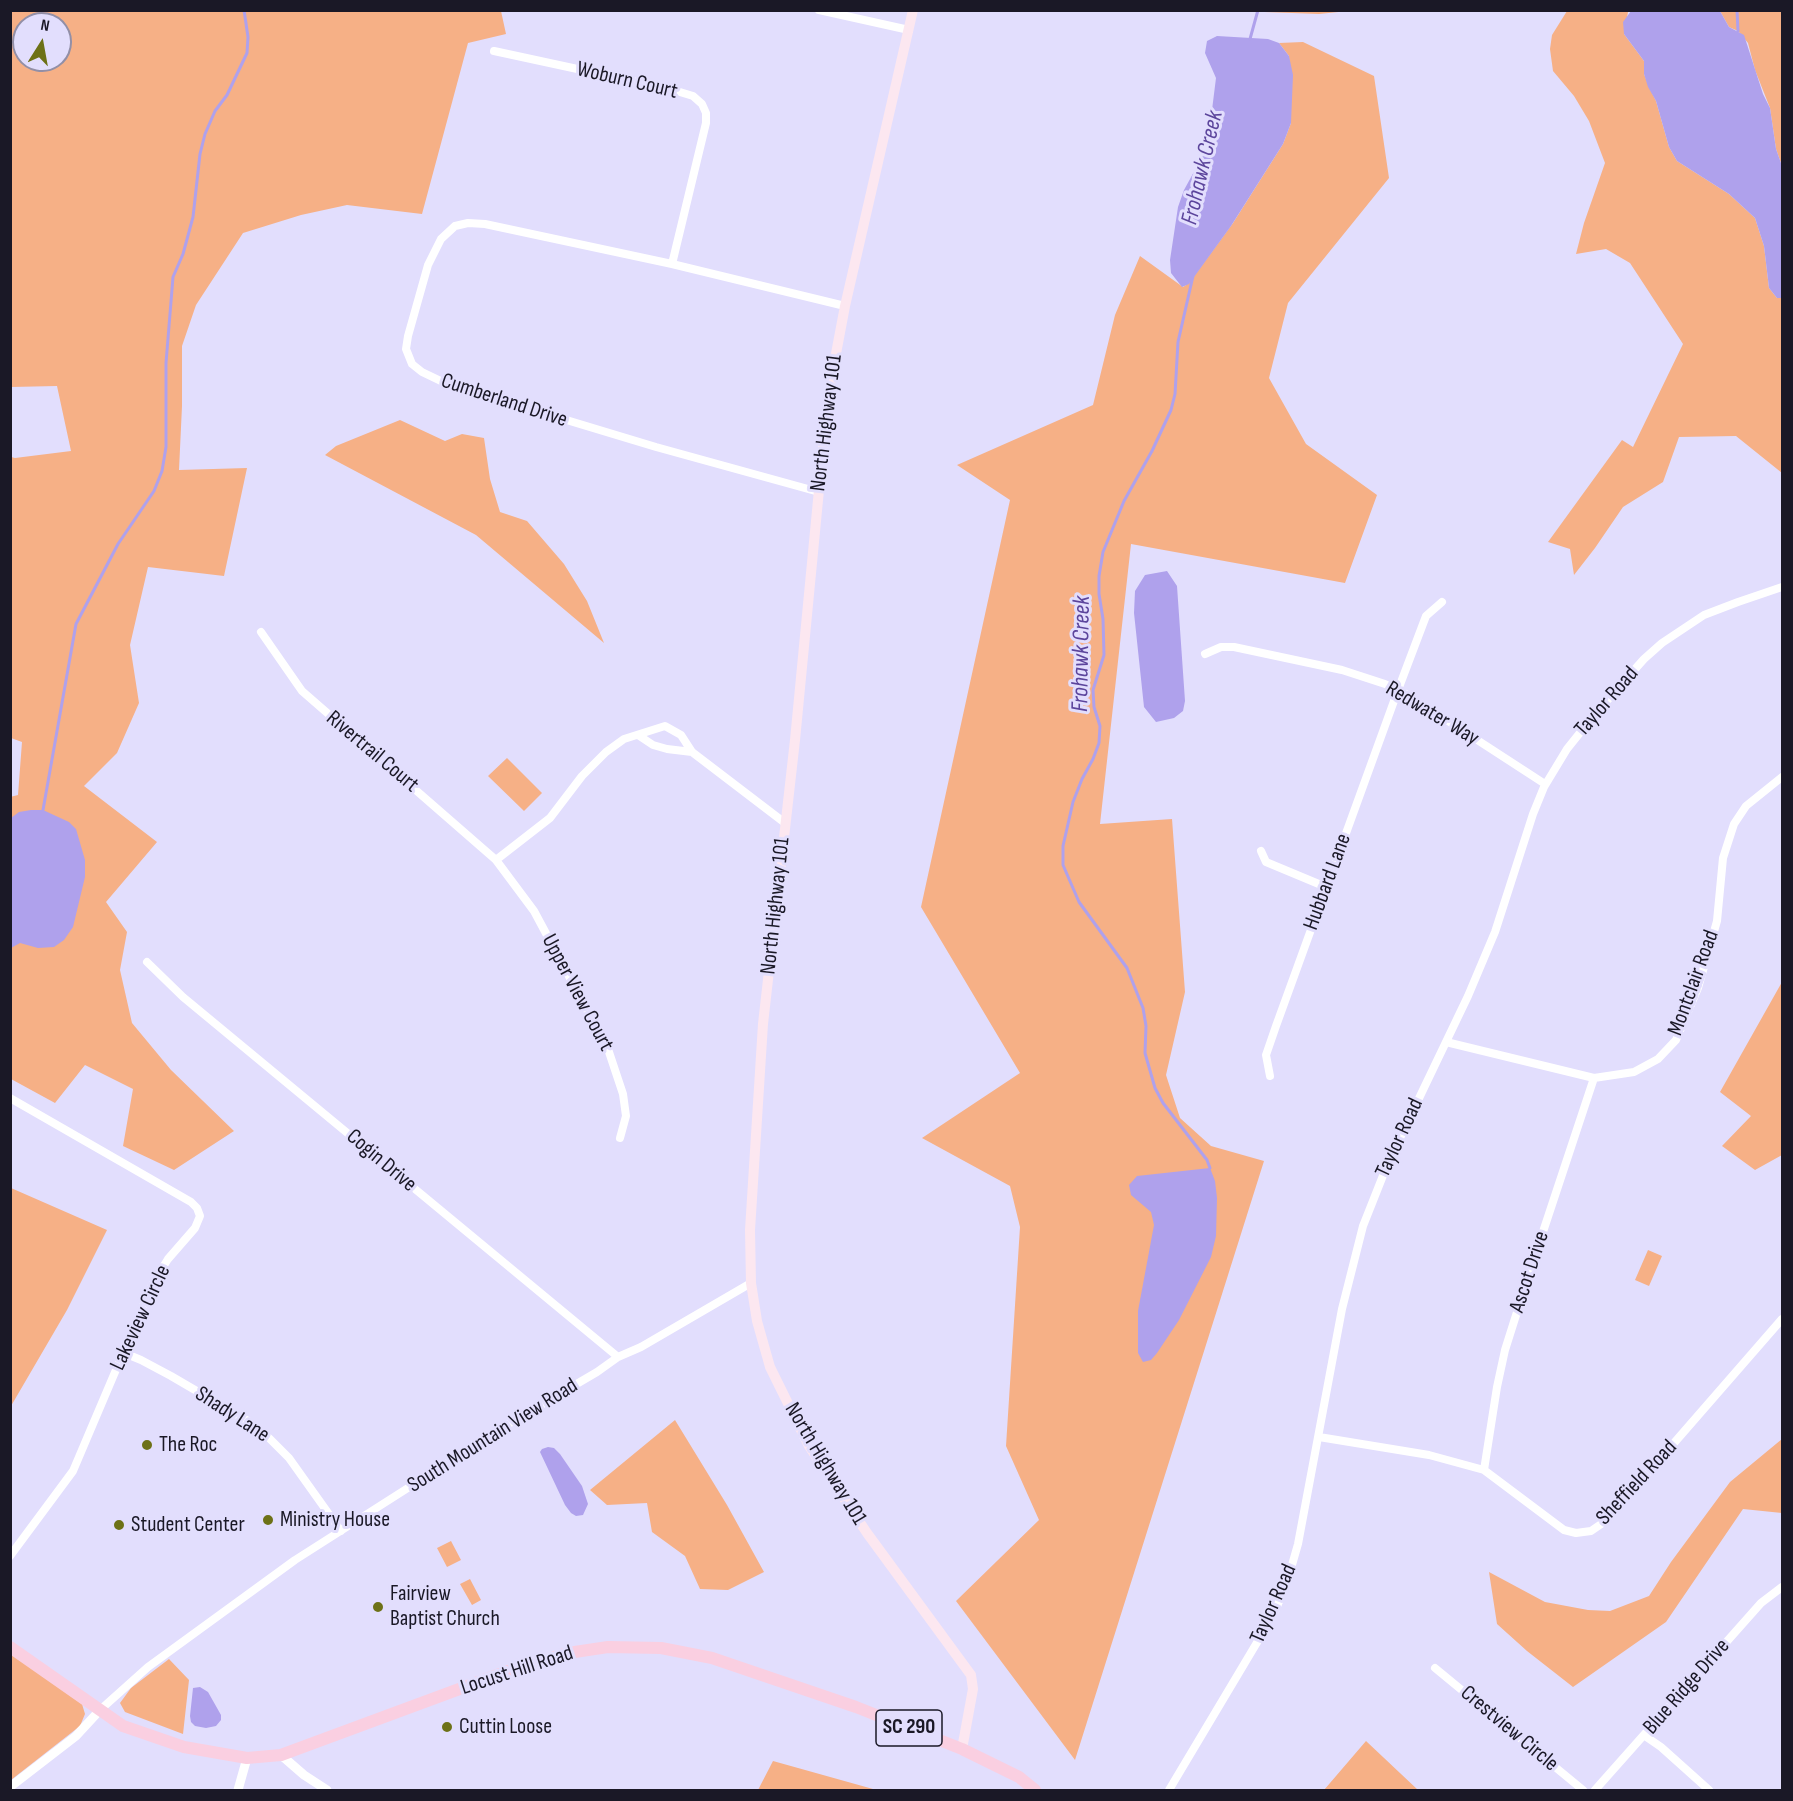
<!DOCTYPE html>
<style>
body{margin:0}
#map{position:relative;width:1793px;height:1801px;overflow:hidden;background:#e2defd;font-family:"Sofia Sans Condensed",sans-serif}
canvas{display:block}
.frame{position:absolute;inset:0;border:12px solid #1a1826;pointer-events:none}
.north{position:absolute;left:12px;top:12px;width:60px;height:60px;box-sizing:border-box;background:#e2defd;border:2px solid #928fa7;border-radius:50%;rotate:11deg;font-size:16px;font-weight:700;line-height:24px;text-align:center;color:#1a1826}
.north::after{content:'';display:block;margin:auto;width:21px;height:27px;background:#6d7117;clip-path:polygon(50% 0,100% 100%,50% 72%,0 100%)}
</style>
<div id="map">
<canvas width="1793" height="1801"></canvas>
<div class="frame"></div>
<div class="north">N</div>
</div>
<script>
const g = document.querySelector('canvas').getContext('2d');
g.lineJoin = 'round';
function paint(path, color) { g.fillStyle = color; g.fill(path, 'evenodd'); }
const toPath = rows => new Path2D(rows.map(r => 'M' + r).join(''));
function trace(path, color, width, dash) { g.strokeStyle = color; g.lineWidth = width; g.lineCap = dash ? 'butt' : 'round'; g.setLineDash(dash || []); g.stroke(path); }
function label(font, color, halo, rows, align = 'center') {
  g.font = font + ' "Sofia Sans Condensed",sans-serif'; g.lineWidth = 6; g.setLineDash([]); g.textBaseline = 'middle'; g.strokeStyle = halo; g.fillStyle = color; for (const [text, x, y, turn = 0] of rows) {
    g.save(); g.translate(x, y); g.rotate((+turn || 0) * Math.PI / 180); g.textAlign = isNaN(turn) ? turn : align; if (halo) g.strokeText(text, 0, 0); g.fillText(text, 0, 0); g.restore();
  }
}
const green = toPath([
 [11,11,501,11,506,34,468,43,422,214,347,205,301,215,243,233,196,305,182,346,182,406,179,470,247,468,224,576,148,567,130,645,139,703,117,753,84,786,157,842,106,902,127,932,120,970,132,1023,171,1070,234,1131,174,1170,123,1146,133,1089,85,1065,55,1103,11,1079,10,797,18,795,22,742,11,738,11,457,15,458,71,451,57,386,11,387],
 [24,24,60,24,60,60,24,60],
 [1237,11,1348,10,1348,11,1319,14],
 [1567,11,1631,11,1628,12,1624,34,1644,61,1644,74,1649,87,1656,101,1669,147,1677,161,1729,194,1755,218,1764,246,1769,288,1777,298,1782,298,1782,473,1736,436,1679,437,1663,482,1623,507,1595,548,1574,575,1570,549,1548,542,1622,440,1633,447,1683,344,1630,263,1606,249,1576,254,1584,223,1605,163,1589,121,1574,96,1553,71,1550,49,1552,35],
 [1720,11,1782,11,1782,166,1776,149,1770,108,1755,70,1748,43,1738,31,1729,27],
 [1303,42,1374,76,1389,178,1288,303,1269,378,1306,444,1377,495,1345,583,1131,544,1100,824,1172,819,1185,992,1166,1075,1180,1118,1211,1146,1264,1161,1075,1760,956,1601,1039,1520,1006,1446,1020,1227,1010,1186,922,1138,1020,1073,921,907,1010,500,957,465,1093,405,1115,315,1140,256,1183,287,1189,283,1233,223,1283,144,1291,123,1289,56,1279,43],
 [400,420,445,441,462,434,484,438,490,479,500,512,527,521,564,564,587,601,604,643,476,535,325,455,336,446],
 [507,758,542,793,524,811,488,776],
 [1782,982,1782,1155,1755,1170,1722,1146,1751,1116,1720,1092],
 [11,1188,107,1230,67,1310,11,1406],
 [1648,1250,1662,1256,1649,1286,1635,1280],
 [675,1420,727,1505,764,1572,728,1590,700,1589,685,1556,652,1532,647,1503,607,1505,590,1490],
 [1782,1439,1782,1513,1743,1509,1666,1622,1573,1687,1527,1651,1497,1624,1489,1572,1545,1602,1588,1610,1610,1611,1649,1596,1671,1562,1730,1482],
 [451,1541,461,1560,447,1567,437,1548],
 [470,1579,481,1600,472,1605,460,1584],
 [11,1653,82,1704,85,1714,80,1726,11,1780],
 [169,1659,189,1680,183,1734,125,1712,120,1703,131,1688],
 [1366,1741,1418,1790,1324,1790],
 [773,1761,873,1789,874,1790,758,1790]
]);
const water = toPath([
 [1631,11,1720,11,1729,27,1744,35,1763,94,1770,108,1776,149,1782,166,1782,298,1777,298,1769,288,1764,246,1755,218,1729,194,1677,161,1669,147,1656,101,1648,87,1644,74,1644,61,1624,34,1623,22],
 [1217,36,1268,39,1279,43,1289,56,1293,75,1291,123,1283,144,1231,226,1189,284,1182,287,1171,273,1170,260,1178,207,1184,190,1213,137,1211,118,1216,78,1205,53,1207,41],
 [1167,571,1177,586,1185,701,1183,711,1174,718,1156,722,1144,707,1134,613,1135,591,1145,575],
 [31,810,43,810,69,822,76,829,85,860,85,877,73,927,64,940,54,947,38,948,20,943,11,948,11,818,19,812],
 [1210,1168,1215,1181,1217,1198,1216,1236,1211,1257,1179,1320,1157,1353,1151,1360,1143,1362,1138,1353,1138,1311,1154,1225,1151,1212,1131,1195,1129,1185,1137,1176],
 [548,1447,554,1448,560,1454,582,1486,588,1504,583,1515,576,1516,571,1513,565,1505,540,1452,542,1449],
 [200,1687,208,1692,221,1715,221,1720,216,1726,206,1728,195,1726,191,1722,190,1716,193,1688]
]);
const stream = toPath([
 [1737,10,1738,31],
 [1250,39,1258,10],
 [1193,276,1178,342,1175,394,1171,410,1152,451,1124,501,1103,552,1099,576,1099,594,1103,619,1104,655,1093,690,1094,707,1100,726,1099,743,1093,759,1082,779,1073,802,1063,846,1063,865,1079,902,1127,968,1143,1008,1146,1026,1145,1053,1155,1088,1163,1103,1207,1160,1210,1168],
 [43,810,76,624,118,544,154,491,162,471,166,447,166,363,173,277,183,254,193,217,200,154,205,134,215,111,227,95,247,53,248,37,244,10]
]);
const minor = toPath([
 [819,10,909,30],
 [494,51,670,89,693,96,702,104,706,113,706,123,672,264],
 [819,492,656,447,447,384,422,372,412,364,406,349,408,336,428,265,441,239,455,226,468,223,485,224,672,264,845,306],
 [261,632,302,691,496,860,534,911,608,1049,623,1094,626,1116,620,1138],
 [1205,654,1221,647,1234,647,1342,670,1385,684,1408,695,1545,784],
 [638,735,653,745,667,749,692,752],
 [1261,851,1266,862,1326,887],
 [496,860,550,818,582,776,606,752,624,739,665,726,681,735,692,752,785,823],
 [147,962,183,997,618,1357],
 [1446,1042,1594,1078,1634,1072,1658,1059,1676,1040,1698,988,1717,921,1723,858,1734,824,1746,806,1782,777],
 [1270,1076,1266,1055,1276,1026,1398,690,1426,616,1442,602],
 [10,1098,191,1202,197,1208,200,1216,195,1228,168,1259,152,1285,73,1471,10,1556],
 [124,1353,141,1360,171,1376,248,1421,269,1438,289,1458,341,1531],
 [1319,1437,1429,1455,1484,1470,1564,1530,1576,1533,1591,1531,1607,1520,1782,1319],
 [1484,1470,1497,1387,1505,1350,1530,1271,1594,1078],
 [1435,1668,1583,1790],
 [100,1710,148,1667,295,1560,505,1426,597,1372,618,1357,641,1347,751,1283],
 [1645,1736,1661,1747,1709,1790],
 [1169,1790,1274,1614,1288,1579,1298,1544,1342,1309,1363,1226,1388,1163,1468,996,1495,932,1533,814,1544,787,1567,749,1595,714,1644,659,1662,643,1704,615,1738,602,1782,587],
 [1595,1790,1761,1603,1782,1587]
]);
const tertiary = toPath([
 [281,1755,304,1775,327,1790],
 [10,1787,76,1736,100,1710],
 [238,1790,247,1758]
]);
const secondary = toPath([
 [913,10,845,306,828,396,795,740,763,1024,750,1230,751,1283,757,1321,770,1367,809,1446,867,1533,971,1675,973,1689,962,1749]
]);
const primary = toPath([
 [10,1647,123,1726,184,1747,247,1758,281,1755,508,1671,568,1653,608,1647,661,1648,712,1658,856,1707,962,1749,1019,1777,1035,1790]
]);
const markers = [
 [147,1445,6,"#6d7117"],
 [268,1520,6,"#6d7117"],
 [119,1525,6,"#6d7117"],
 [378,1607,6,"#6d7117"],
 [447,1727,6,"#6d7117"]
];
const shields = [
 [909,1728,66]
];
const shieldNames = [
 ["SC 290",909,1728]
];
const streetNames = [
 ["Woburn Court",627,81,13],
 ["Cumberland Drive",504,401,18],
 ["North Highway 101",827,423,-83],
 ["Taylor Road",1607,702,-49],
 ["Redwater Way",1432,714,31],
 ["Rivertrail Court",372,752,40],
 ["Hubbard Lane",1328,882,-70],
 ["North Highway 101",776,906,-84],
 ["Montclair Road",1694,983,-70],
 ["Upper View Court",577,993,62],
 ["Taylor Road",1400,1138,-65],
 ["Cogin Drive",381,1161,40],
 ["Ascot Drive",1530,1272,-72],
 ["Lakeview Circle",141,1318,-65],
 ["Shady Lane",232,1415,33],
 ["South Mountain View Road",493,1436,-32],
 ["North Highway 101",825,1464,59],
 ["Sheffield Road",1637,1483,-47],
 ["Taylor Road",1274,1604,-66],
 ["Locust Hill Road",517,1671,-18],
 ["Blue Ridge Drive",1687,1687,-49],
 ["Crestview Circle",1509,1729,40]
];
const poiNames = [
 ["The Roc",159,1445],
 ["Ministry House",280,1520],
 ["Student Center",131,1525],
 ["Fairview",390,1594],
 ["Baptist Church",390,1619],
 ["Cuttin Loose",459,1727]
];
const waterNames = [
 ["Frohawk Creek",1203,168,-77],
 ["Frohawk Creek",1082,654,-89]
];
paint(green, '#f6b086');
paint(water, '#afa1ec');
trace(stream, '#afa1ec', 3);
trace(minor, '#fff', 8);
trace(tertiary, '#fff', 9);
trace(secondary, '#fce7f0', 10);
trace(primary, '#facfe1', 12);
for (const [x, y, r, color] of markers) { const dot = new Path2D(); dot.arc(x, y, r, 0, 2 * Math.PI); g.fillStyle = color; g.fill(dot); trace(dot, '#e2defd', 2); }
for (const [x, y, w] of shields) { const box = new Path2D(); box.roundRect(x - w / 2, y - 18, w, 36, 4.5); g.fillStyle = '#e2defd'; g.fill(box); trace(box, '#1a1826', 1.5); }
label('bold 21px', '#1a1826', null, shieldNames);
label('22px', '#1a1826', '#e2defd', streetNames);
label('22px', '#1a1826', '#e2defd', poiNames, 'left');
label('italic 24px', '#5c459c', '#e2defd', waterNames);
</script>
